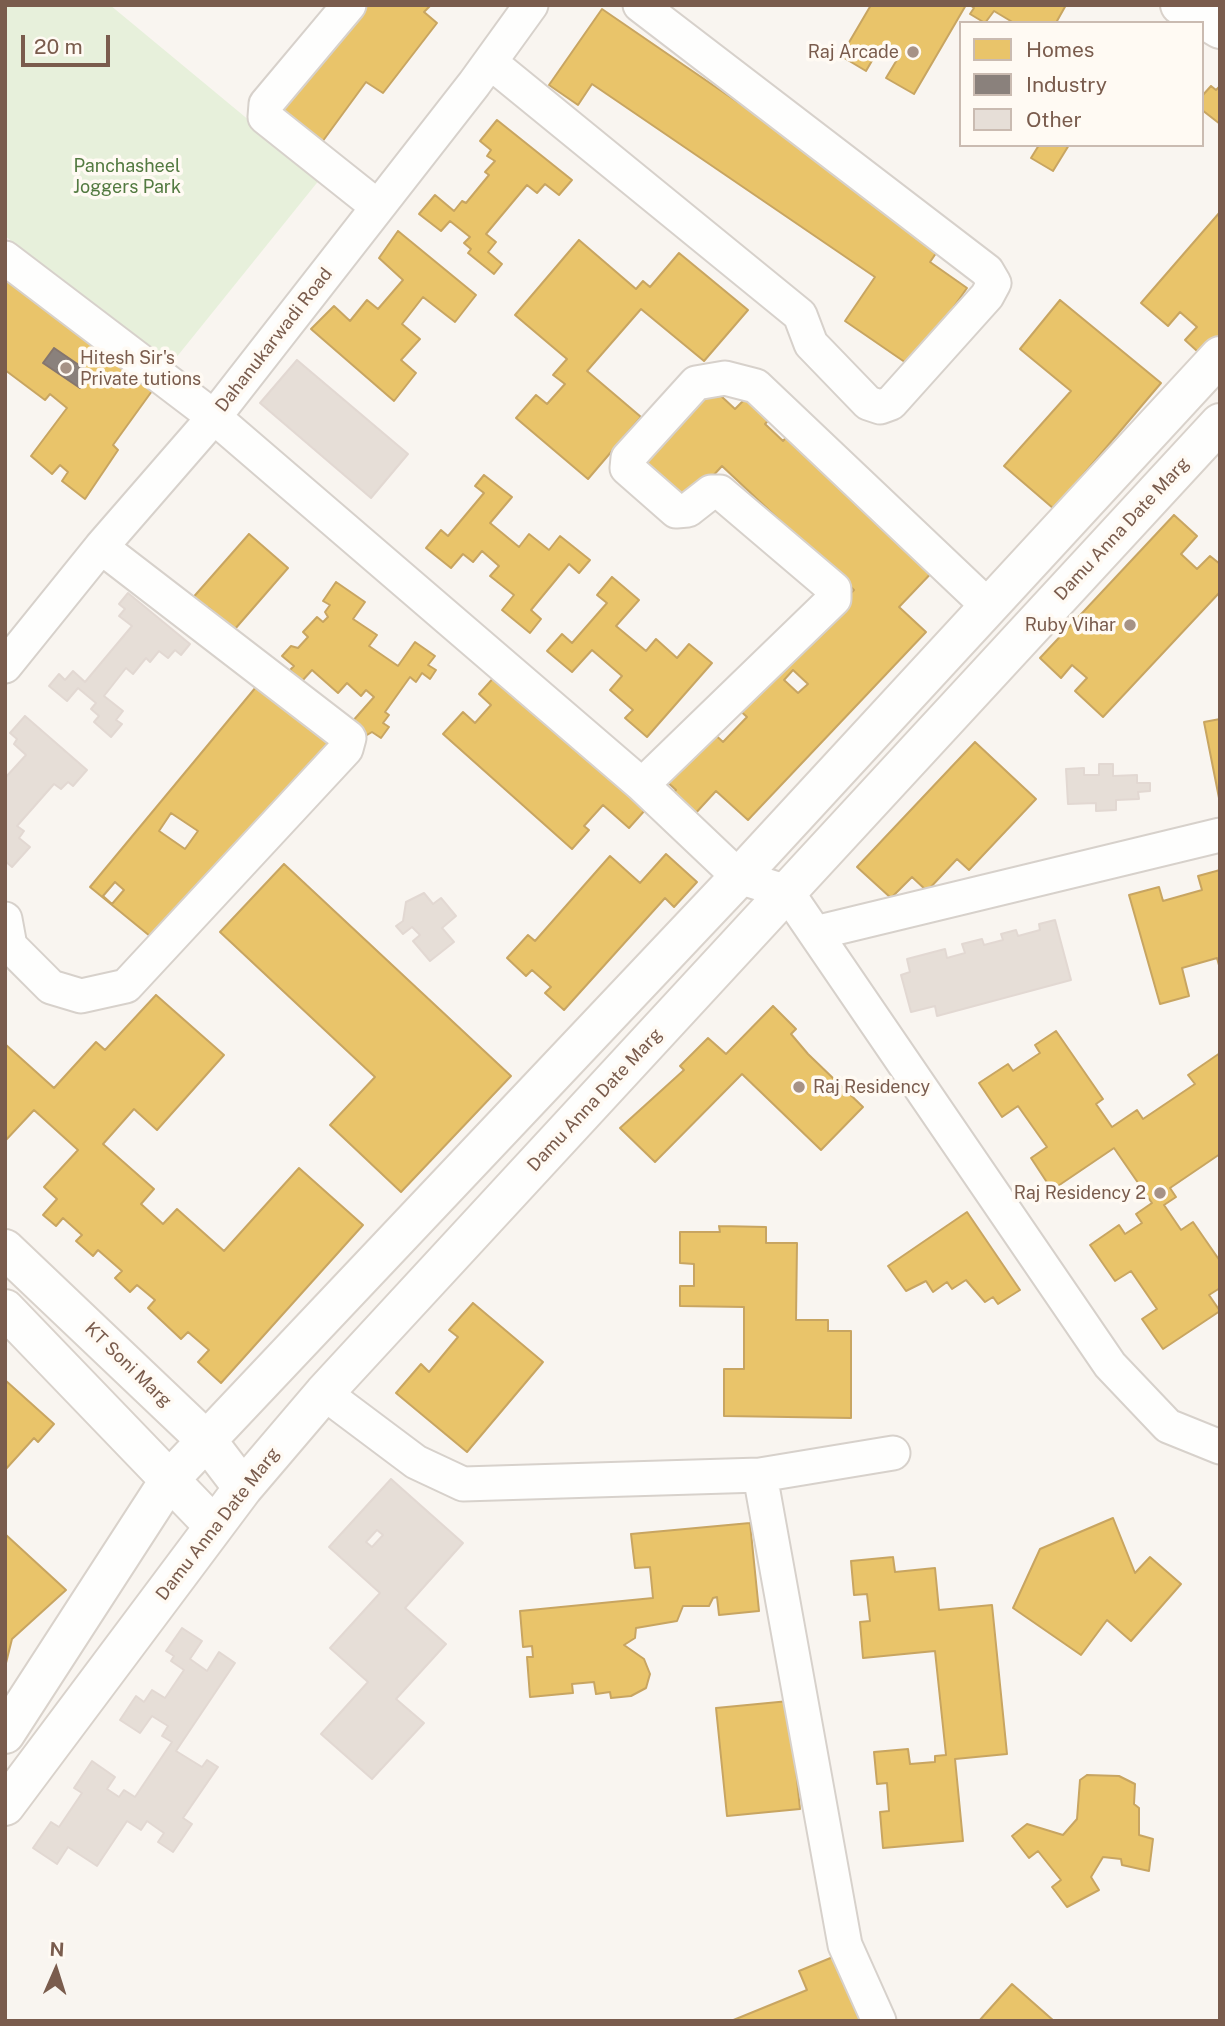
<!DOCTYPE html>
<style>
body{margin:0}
#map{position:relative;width:1225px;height:2026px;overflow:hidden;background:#f9f5f0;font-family:"Public Sans",sans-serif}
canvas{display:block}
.frame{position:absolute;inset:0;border:7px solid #7a5c4d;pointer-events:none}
.legend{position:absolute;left:959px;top:21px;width:245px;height:126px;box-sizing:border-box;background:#fffaf3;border:2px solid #cabbb1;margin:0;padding:9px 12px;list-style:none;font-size:21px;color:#7a5c4d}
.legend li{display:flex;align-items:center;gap:14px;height:35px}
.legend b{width:35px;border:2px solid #cabbb1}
.north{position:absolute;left:21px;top:1935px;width:70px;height:70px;-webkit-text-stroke:5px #fffaf3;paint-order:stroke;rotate:3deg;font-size:19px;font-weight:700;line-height:28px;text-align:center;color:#7a5c4d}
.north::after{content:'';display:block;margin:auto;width:24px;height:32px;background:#7a5c4d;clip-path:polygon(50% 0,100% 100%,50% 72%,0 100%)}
.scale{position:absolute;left:21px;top:35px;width:89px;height:32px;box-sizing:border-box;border:4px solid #7a5c4d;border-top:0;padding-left:9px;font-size:21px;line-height:24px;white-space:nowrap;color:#7a5c4d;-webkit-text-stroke:5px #fffaf3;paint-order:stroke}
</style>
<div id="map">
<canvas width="1225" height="2026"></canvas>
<div class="frame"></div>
<ul class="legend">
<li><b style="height:19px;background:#e9c46a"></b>Homes</li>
<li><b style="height:19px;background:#8a817c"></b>Industry</li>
<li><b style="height:19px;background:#e6ded7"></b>Other</li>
</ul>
<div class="north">N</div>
<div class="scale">20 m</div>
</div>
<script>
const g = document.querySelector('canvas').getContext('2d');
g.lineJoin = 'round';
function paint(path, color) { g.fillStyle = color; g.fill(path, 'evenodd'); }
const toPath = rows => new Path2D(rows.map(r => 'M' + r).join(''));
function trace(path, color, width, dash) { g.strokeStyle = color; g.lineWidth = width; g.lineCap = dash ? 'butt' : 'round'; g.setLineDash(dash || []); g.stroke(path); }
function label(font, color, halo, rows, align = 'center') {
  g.font = font + ' "Public Sans",sans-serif'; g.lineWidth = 7; g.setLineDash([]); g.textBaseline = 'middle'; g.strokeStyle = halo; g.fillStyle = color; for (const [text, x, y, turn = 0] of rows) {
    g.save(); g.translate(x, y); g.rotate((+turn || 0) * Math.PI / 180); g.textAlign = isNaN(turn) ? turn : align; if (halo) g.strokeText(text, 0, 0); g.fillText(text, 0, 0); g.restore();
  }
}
const green = toPath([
 [5,5,110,5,320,179,171,364,5,236]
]);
const homes = toPath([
 [362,5,431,5,424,12,437,23,383,93,366,82,314,153,273,115,362,5],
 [871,5,966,5,914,94,886,78,898,58,880,47,866,71,841,56,871,5],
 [970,5,1066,5,1057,21,1059,23,1014,23,994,11,985,23,970,14,974,8,970,5],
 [602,9,943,243,930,262,967,288,912,367,845,321,875,277,592,84,578,105,549,85,602,9],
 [1211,86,1216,90,1220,86,1220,124,1202,110,1202,96,1211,86],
 [497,120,572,180,559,195,545,184,537,193,527,185,486,234,496,242,488,252,502,264,494,274,468,253,471,249,464,243,470,237,450,221,441,231,419,214,435,195,454,211,462,201,466,203,489,175,485,172,495,161,487,156,491,150,480,141,497,120],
 [1039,145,1069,145,1053,171,1031,158,1039,145],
 [1220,212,1220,347,1208,361,1185,340,1197,327,1180,312,1168,326,1141,303,1220,212],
 [398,231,476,295,455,322,423,297,402,324,420,339,401,360,416,373,394,401,311,329,334,306,350,321,367,300,378,309,403,280,379,258,398,231],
 [579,240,636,289,643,281,650,287,679,253,748,310,704,361,641,309,587,371,641,417,588,479,516,418,536,395,547,404,565,384,553,375,567,359,515,315,579,240],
 [5,276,152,391,113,445,118,450,85,499,62,481,68,472,60,465,52,474,31,456,67,408,50,394,45,400,5,370,5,276],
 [1060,300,1161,383,1054,509,1004,466,1071,391,1020,349,1060,300],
 [707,383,735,409,756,388,779,409,765,424,783,441,793,430,938,566,899,607,926,632,748,820,716,791,693,816,671,795,676,790,664,779,710,730,723,742,747,717,734,705,808,637,854,590,722,466,686,505,636,458,707,383],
 [793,670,808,684,798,693,784,680,793,670],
 [484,475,512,497,490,523,519,547,529,534,549,550,560,536,590,560,579,573,569,564,531,610,541,619,530,633,502,610,514,595,490,576,499,566,482,551,473,562,463,554,451,568,426,548,441,530,448,536,484,493,475,486,484,475],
 [1174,515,1197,536,1181,554,1197,569,1210,556,1220,564,1220,592,1103,717,1075,691,1087,678,1072,665,1061,678,1040,658,1174,515],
 [249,534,288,568,228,637,223,620,208,607,203,612,190,601,249,534],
 [612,577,639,600,616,626,646,651,656,639,677,658,689,644,712,663,647,737,625,718,633,710,610,690,622,676,592,650,572,672,547,651,562,634,572,643,607,603,597,595,612,577],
 [336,582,365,602,353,619,377,635,369,646,398,666,415,642,435,656,428,665,436,670,430,679,422,673,416,682,410,677,385,712,389,715,383,723,389,727,381,738,372,732,367,735,351,723,374,697,366,690,361,696,347,683,338,693,312,670,302,681,290,670,294,666,282,656,291,646,298,648,308,637,303,632,317,617,323,622,328,617,325,612,330,605,323,601,336,582],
 [266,675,343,737,265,831,255,823,156,941,90,887,266,675],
 [171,813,198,831,185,849,159,831,171,813],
 [115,882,124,890,112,904,103,896,115,882],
 [496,675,654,800,629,828,603,805,584,826,589,830,572,849,443,734,463,712,475,723,491,705,479,694,496,675],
 [1220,719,1220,803,1204,722,1220,719],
 [975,742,1036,799,969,870,957,859,927,891,912,877,891,898,857,867,975,742],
 [666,854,697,882,674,907,665,898,564,1010,545,993,551,987,532,970,526,976,507,958,528,935,535,941,610,856,640,883,666,854],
 [284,864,511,1076,401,1192,330,1125,375,1077,220,932,284,864],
 [1220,870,1220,969,1217,958,1182,968,1189,996,1160,1004,1129,895,1159,887,1163,901,1202,890,1198,876,1220,870],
 [156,995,224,1055,157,1130,134,1109,103,1144,154,1189,141,1204,163,1224,177,1209,224,1251,299,1168,363,1225,221,1383,198,1362,209,1350,188,1332,181,1339,148,1308,155,1300,137,1285,130,1292,115,1278,122,1271,98,1250,93,1256,76,1241,82,1235,63,1218,56,1226,43,1215,57,1199,44,1187,78,1150,34,1110,5,1141,5,1044,54,1088,96,1042,105,1050,156,995],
 [773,1006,796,1029,791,1034,808,1054,863,1107,821,1150,742,1074,655,1162,620,1128,684,1070,680,1066,708,1038,726,1054,773,1006],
 [1056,1031,1103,1099,1096,1104,1112,1127,1137,1110,1143,1119,1195,1084,1188,1075,1220,1053,1220,1154,1170,1188,1176,1197,1164,1205,1181,1230,1193,1222,1220,1261,1220,1288,1209,1295,1220,1311,1163,1349,1142,1319,1157,1309,1131,1271,1115,1281,1090,1245,1119,1225,1125,1234,1142,1223,1136,1214,1152,1203,1114,1148,1052,1190,1031,1158,1047,1147,1018,1106,1002,1117,979,1083,1008,1064,1013,1071,1040,1053,1035,1045,1056,1031],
 [967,1212,1020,1290,998,1304,993,1297,985,1302,966,1280,952,1289,947,1282,933,1292,926,1281,906,1291,888,1266,967,1212],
 [719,1226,766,1227,766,1243,797,1243,796,1320,828,1320,828,1331,851,1331,851,1418,724,1416,724,1369,744,1369,744,1307,680,1306,680,1286,694,1286,694,1264,680,1263,680,1232,720,1232,719,1226],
 [473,1303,543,1362,467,1452,396,1393,421,1364,429,1372,458,1337,449,1330,473,1303],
 [5,1380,54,1424,38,1442,34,1438,5,1470,5,1380],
 [1113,1518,1135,1573,1150,1557,1181,1584,1131,1641,1107,1620,1081,1655,1013,1608,1040,1549,1113,1518],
 [750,1523,759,1611,719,1615,717,1597,713,1598,709,1606,683,1606,677,1621,636,1628,635,1638,624,1645,644,1659,650,1674,646,1688,631,1696,611,1698,610,1692,596,1694,594,1682,572,1684,573,1693,530,1697,527,1657,533,1657,532,1646,523,1647,520,1611,653,1598,650,1567,635,1568,631,1534,750,1523],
 [5,1534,66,1590,12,1639,5,1667,5,1534],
 [893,1557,895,1572,935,1568,939,1610,992,1605,1007,1754,955,1759,963,1841,883,1848,880,1812,889,1811,887,1783,877,1784,874,1752,908,1749,910,1764,935,1762,935,1756,946,1755,935,1651,863,1658,860,1622,870,1621,867,1594,854,1595,851,1561,893,1557],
 [789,1701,800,1809,727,1816,716,1708,789,1701],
 [1087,1775,1119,1776,1135,1784,1134,1804,1139,1808,1139,1835,1153,1839,1149,1871,1122,1865,1121,1859,1103,1857,1091,1877,1099,1890,1067,1907,1052,1887,1061,1880,1038,1851,1029,1858,1012,1836,1027,1824,1063,1835,1077,1819,1080,1780,1087,1775],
 [833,1957,860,2021,731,2021,807,1990,799,1971,833,1957],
 [1012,1984,1054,2021,979,2021,1012,1984]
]);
const industry = toPath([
 [54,348,89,372,80,388,43,363,54,348]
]);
const building = toPath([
 [297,360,408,454,371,498,260,403,297,360],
 [128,593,190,644,181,655,175,650,168,658,159,651,150,662,146,658,133,674,126,668,104,696,123,711,116,720,122,724,111,737,94,722,99,716,91,709,96,703,78,688,67,701,49,686,59,674,65,680,73,671,85,682,132,626,119,616,125,609,119,604,128,593],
 [25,716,87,770,73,786,68,782,61,789,54,784,17,826,24,831,19,838,30,847,12,867,5,861,5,778,26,755,14,744,17,739,10,733,25,716],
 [1099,764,1113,764,1113,776,1137,775,1137,783,1150,783,1150,791,1138,792,1139,799,1116,800,1116,810,1096,811,1096,803,1068,804,1066,769,1084,768,1084,775,1099,775,1099,764],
 [424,893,433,904,441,898,456,916,442,928,454,942,430,961,413,941,420,935,412,927,403,934,396,926,403,921,406,902,424,893],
 [1055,920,1071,980,937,1016,935,1006,911,1012,901,975,910,972,907,959,945,949,947,958,965,953,962,944,982,939,984,945,1003,940,1001,934,1016,930,1018,936,1040,930,1039,924,1055,920],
 [391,1479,463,1543,405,1608,446,1644,396,1699,424,1723,372,1779,321,1734,368,1682,330,1648,380,1593,329,1547,391,1479],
 [377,1530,383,1535,372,1547,366,1542,377,1530],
 [182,1628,202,1641,190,1659,207,1671,219,1652,235,1663,176,1751,202,1767,207,1760,218,1767,183,1818,192,1824,173,1852,158,1842,164,1833,147,1821,141,1830,127,1821,97,1866,68,1847,57,1864,33,1848,51,1822,59,1827,82,1793,74,1788,92,1761,115,1777,107,1789,119,1797,124,1790,135,1797,172,1742,162,1736,168,1726,152,1716,140,1733,120,1720,136,1696,144,1702,152,1690,165,1698,184,1670,171,1661,174,1656,166,1651,182,1628]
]);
const street = toPath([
 [349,5,266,104,265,117,378,207],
 [490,62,800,315,811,344,868,403,880,407,891,403,987,296,994,283,987,271,640,5],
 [5,258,214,417,642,785,739,877,787,892,1110,1365,1168,1426,1220,1447],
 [5,666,101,547,214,417,474,84,531,5],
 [642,785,834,599,834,589,720,492,711,492,688,510,676,511,627,468,628,458,696,383,725,378,756,386,989,607],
 [5,919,10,946,51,987,81,996,126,986,346,749,349,738,101,547],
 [815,933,1220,835],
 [324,1393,416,1462,463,1484,760,1475,893,1453],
 [760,1475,845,1945,879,2021]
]);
const secondary = toPath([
 [1180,5,1220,29],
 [5,1249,208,1442,243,1488],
 [5,1309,214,1526],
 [5,1734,170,1479,739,877,1220,356],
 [5,1806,243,1488,324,1393,1220,423]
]);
const markers = [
 [913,52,7,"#a69286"],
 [66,368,7,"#a69286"],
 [1130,625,7,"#a69286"],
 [799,1087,7,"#a69286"],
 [1160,1193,7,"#a69286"]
];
const poiNames = [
 ["Raj Arcade",899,52],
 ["Hitesh Sir's",80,358,"left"],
 ["Private tutions",80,379,"left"],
 ["Ruby Vihar",1116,625],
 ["Raj Residency",813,1087,"left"],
 ["Raj Residency 2",1146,1193]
];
const parkNames = [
 ["Panchasheel",127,166],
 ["Joggers Park",127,187]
];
const streetNames = [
 ["Dahanukarwadi Road",274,340,-52],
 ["Damu Anna Date Marg",1122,529,-47],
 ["Damu Anna Date Marg",595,1100,-47],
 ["KT Soni Marg",128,1365,44],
 ["Damu Anna Date Marg",218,1524,-52]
];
paint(green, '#e7f0db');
paint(homes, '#e9c46a');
trace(homes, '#c8a561', 2);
paint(industry, '#8a817c');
trace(industry, '#85766e', 2);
paint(building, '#e6ded7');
trace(building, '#e2d8d2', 2);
trace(street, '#d7d1cb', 37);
trace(secondary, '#d9d2cb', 42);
trace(street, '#fefefd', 33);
trace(secondary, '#fefefd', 38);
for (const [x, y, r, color] of markers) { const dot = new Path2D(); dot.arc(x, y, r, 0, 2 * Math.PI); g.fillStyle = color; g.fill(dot); trace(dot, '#fffaf3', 2.5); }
label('18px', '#7a5c4d', '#fffaf3', poiNames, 'right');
label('18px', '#537a41', '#fffaf3', parkNames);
label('18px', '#7a5c4d', '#fffaf3', streetNames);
</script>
